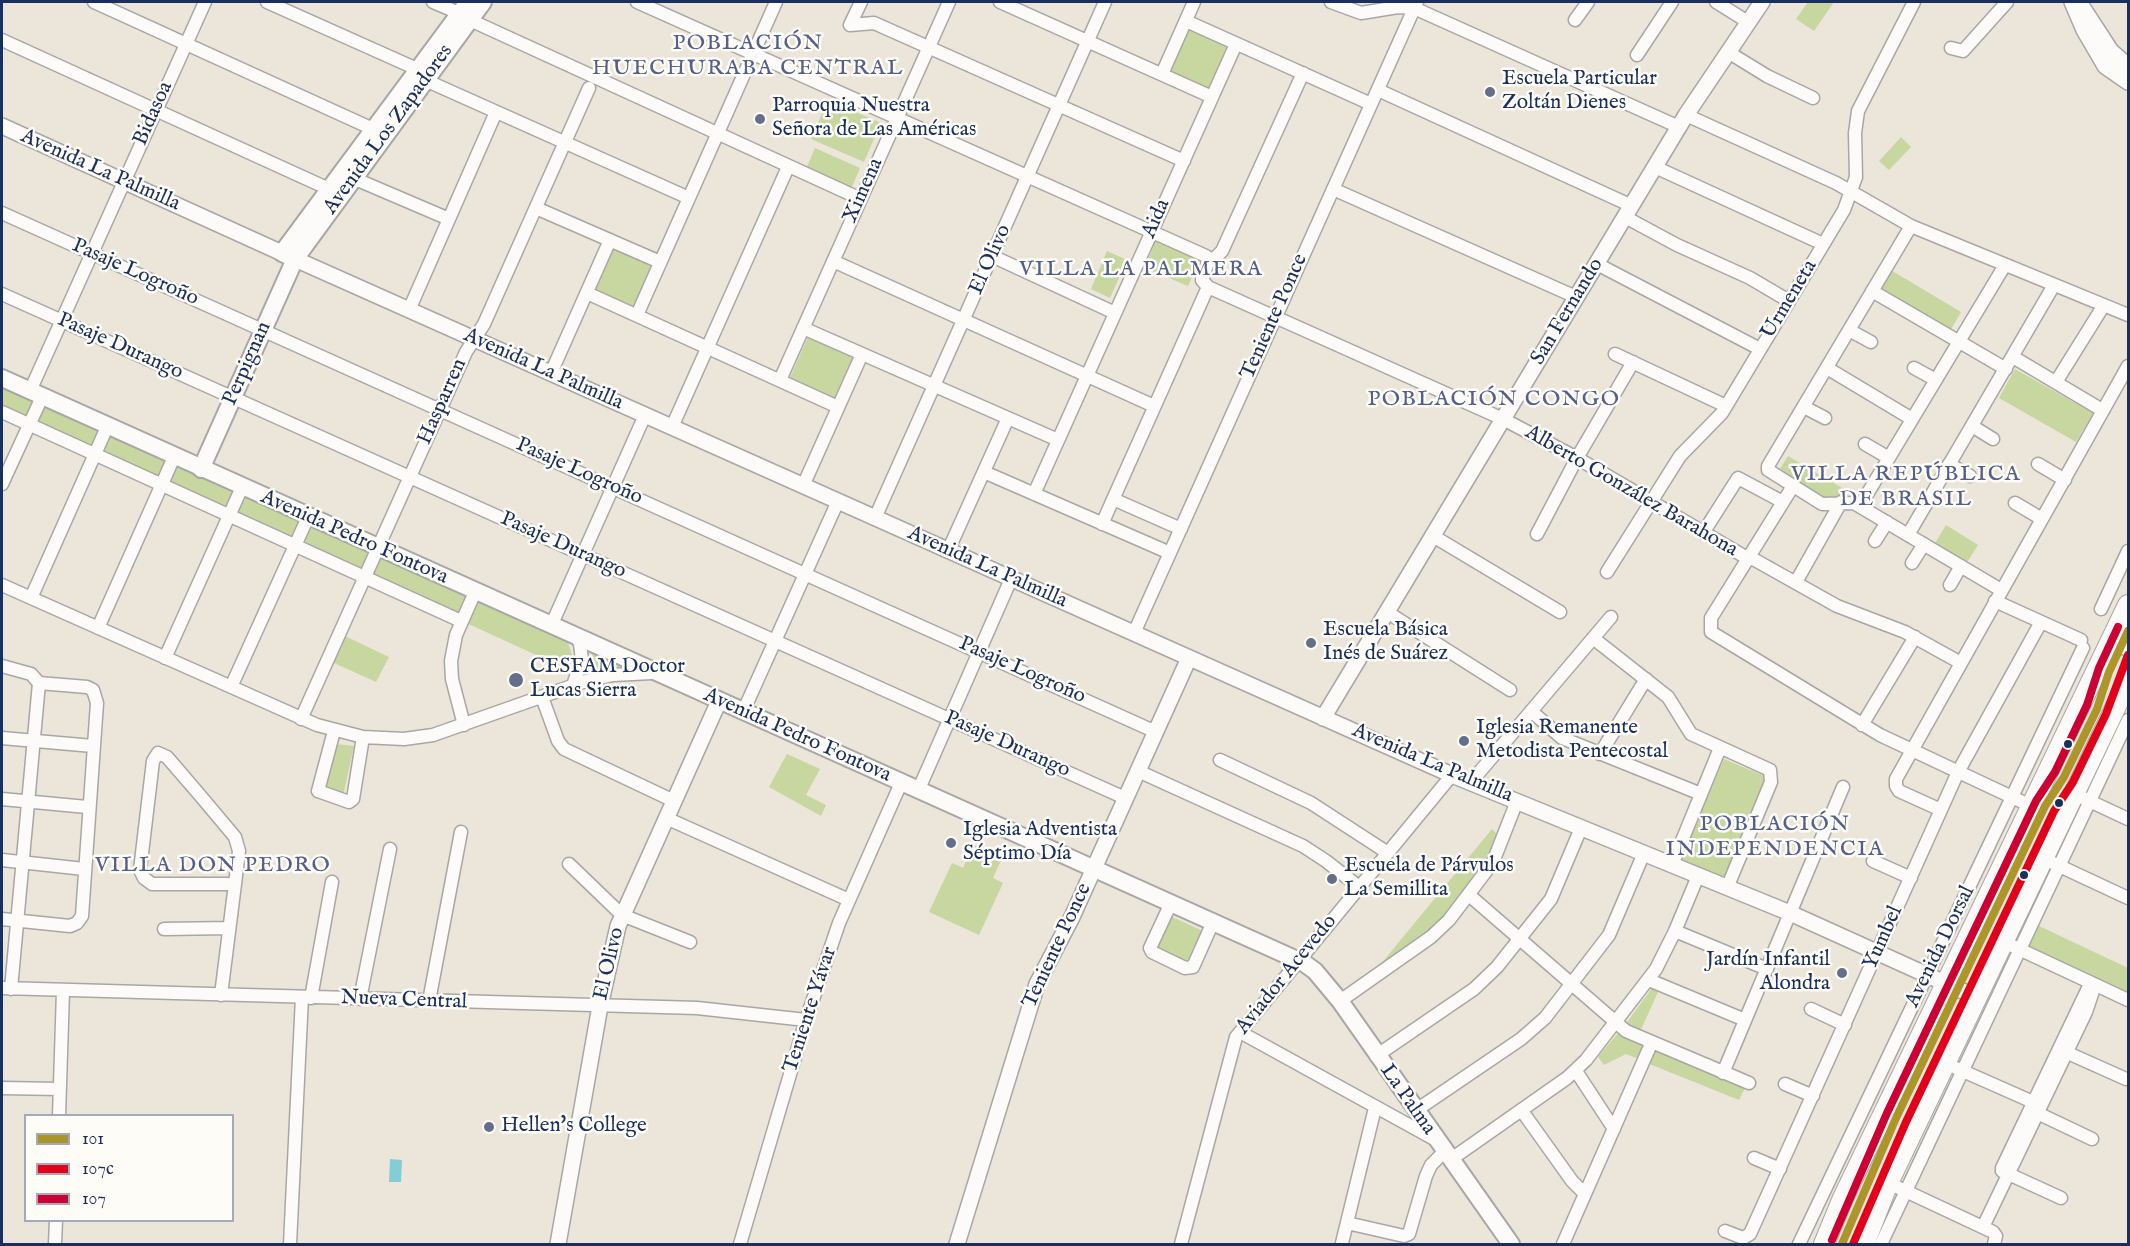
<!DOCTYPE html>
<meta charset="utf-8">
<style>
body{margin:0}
#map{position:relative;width:2130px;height:1246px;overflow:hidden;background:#ece5d9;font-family:"IM FELL English",serif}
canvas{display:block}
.frame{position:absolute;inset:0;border:3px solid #1b2f5e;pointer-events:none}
.legend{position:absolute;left:24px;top:1114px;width:210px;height:108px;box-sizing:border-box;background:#fdfcf7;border:2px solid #a3aaba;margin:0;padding:8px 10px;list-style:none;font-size:18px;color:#1b2f5e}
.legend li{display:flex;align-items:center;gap:12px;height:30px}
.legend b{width:30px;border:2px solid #a3aaba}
</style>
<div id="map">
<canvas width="2130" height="1246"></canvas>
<div class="frame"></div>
<ul class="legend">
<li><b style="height:8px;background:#ad9629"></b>101</li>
<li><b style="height:8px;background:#e2001a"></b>107c</li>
<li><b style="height:8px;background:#c03"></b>107</li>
</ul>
</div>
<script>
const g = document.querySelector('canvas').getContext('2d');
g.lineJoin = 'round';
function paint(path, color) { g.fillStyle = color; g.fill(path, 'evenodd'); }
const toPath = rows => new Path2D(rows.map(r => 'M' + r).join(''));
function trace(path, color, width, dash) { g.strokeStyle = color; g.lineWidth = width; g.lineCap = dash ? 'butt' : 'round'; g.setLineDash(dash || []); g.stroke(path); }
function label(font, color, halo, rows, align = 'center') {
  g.font = font + ' "IM FELL English",serif'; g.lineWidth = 5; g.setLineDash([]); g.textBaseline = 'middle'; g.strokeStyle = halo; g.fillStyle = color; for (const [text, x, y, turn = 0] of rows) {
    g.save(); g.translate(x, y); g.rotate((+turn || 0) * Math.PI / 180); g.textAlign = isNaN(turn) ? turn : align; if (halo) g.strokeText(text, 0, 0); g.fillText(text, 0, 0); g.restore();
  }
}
const green = toPath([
 [1808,2,1834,2,1814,31,1796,19],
 [1187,29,1227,47,1208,89,1168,71],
 [828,100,881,123,864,162,811,139],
 [1901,137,1911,147,1889,170,1879,161],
 [815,148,860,168,851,189,806,169],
 [1155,241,1200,260,1188,286,1145,268],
 [609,246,653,267,633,310,589,289],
 [1107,251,1127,260,1110,298,1091,289],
 [1889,269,1961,312,1950,331,1878,288],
 [808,337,853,356,834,399,789,380],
 [2015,369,2093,413,2076,442,1999,398],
 [2,383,567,640,572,655,571,671,2,410],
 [1788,456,1849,492,1839,509,1778,472],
 [1946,525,1978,545,1966,564,1934,545],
 [345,636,389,657,376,682,334,663],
 [593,650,630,667,589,673],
 [336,744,354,746,343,796,322,790],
 [787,754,820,769,806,795,826,805,821,816,769,787],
 [1724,759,1769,778,1725,881,1679,862],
 [1492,829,1499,836,1491,858,1444,919,1380,965],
 [974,845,1002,858,993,878,1003,883,979,935,929,912,952,863,963,868],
 [1170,916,1203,931,1188,964,1155,949],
 [2037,925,2128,968,2128,994,2028,947],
 [1652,988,1658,992,1639,1034,1625,1025],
 [1619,1032,1647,1046,1641,1060,1626,1054,1604,1065,1598,1057],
 [1654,1048,1746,1086,1739,1100,1647,1063]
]);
const water = toPath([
 [390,1159,402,1160,401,1182,389,1182]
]);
const minor = toPath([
 [94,2,373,129],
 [267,2,417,69],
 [433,2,459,13],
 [637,2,1206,256,1208,262,1202,280,1208,287,1503,419,1577,458,1747,558,1755,560,1837,606,1905,632,1961,663],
 [861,2,850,25,874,23,1184,161],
 [1000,2,1212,97],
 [1331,2,1361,13,1398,7,1414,8,1679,127],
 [1716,2,1748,22],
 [470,20,861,199],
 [1575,20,1588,2],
 [1186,21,1371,104],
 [2,40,329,189],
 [1951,48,1963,51,2007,2],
 [1728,52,1767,76,1813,98],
 [1637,55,1672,2],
 [1162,74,1194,2],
 [425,80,689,198],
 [1378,90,1632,206],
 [1686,115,1836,183,1911,226,2128,315],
 [1655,167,1823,244],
 [353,178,449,219],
 [1333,189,1576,297],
 [536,208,660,262],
 [2,213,1156,732],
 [1625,217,1677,245,1750,278,1789,301],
 [1911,226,1768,466,1768,470,1822,504,1854,503,2001,590],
 [992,256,1115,313],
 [1208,260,1216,257,1222,251,1303,73],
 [833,261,1154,406],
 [1597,264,1760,349],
 [1872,291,2006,369],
 [587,293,838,407],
 [2,294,1125,798],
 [409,310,496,112],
 [637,315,776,2],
 [803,328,1058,440],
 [1849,330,1871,342],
 [1615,354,1726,406],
 [2013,357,2102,410],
 [1827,368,1912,419],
 [1914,368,1936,380],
 [551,373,610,240],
 [780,380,949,2],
 [2056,382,2104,305],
 [30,391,205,2],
 [1804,407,1825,418],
 [2,412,461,621],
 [1972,426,1993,439],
 [672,427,788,167],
 [1865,444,1889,458],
 [1949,464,1970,476],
 [2038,464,2065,480],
 [984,472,1170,553],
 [2,484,42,397],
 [803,486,862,354],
 [1793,486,1711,618,1711,632,1880,735,2031,806],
 [1034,494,1236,44],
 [1113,499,1181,529],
 [2015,503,2042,519],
 [1860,506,2005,265],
 [875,518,1105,2],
 [1102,524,1208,287],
 [1703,533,1738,478,1783,502],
 [1537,534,1577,458,1633,362],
 [1908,535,2054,285],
 [1433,536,1560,612],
 [1875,541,1887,522],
 [948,551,1008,418],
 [1912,563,1924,544],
 [1607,572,1680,456,1722,413,1844,210,1856,177,1855,133,1858,111,1914,2],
 [1796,582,1841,502],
 [2,585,317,725,363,737,404,739,433,735,586,681,613,675,652,673],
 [1950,585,1961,566],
 [31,598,107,427],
 [1995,601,2081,640],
 [2101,609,2128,551],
 [1387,612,1510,690],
 [551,626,645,415],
 [98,628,174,457],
 [1134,633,1417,2],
 [1593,638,1668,697,1691,734,1770,770,1771,782,1727,888],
 [2111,643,2128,650],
 [165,658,242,487],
 [2,666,31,674,39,683,87,687,93,690,97,703,82,916,77,923,70,926,2,919],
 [573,685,582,660,580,644,577,637],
 [231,687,308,517],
 [542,697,558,741,564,749,674,801],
 [1531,711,1562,738,1701,794],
 [743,712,838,501],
 [301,719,466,352,484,324,589,88],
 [464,725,452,679,451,661,456,635,475,592],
 [1862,725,1915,637],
 [334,731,318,791,349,802,353,799,363,737],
 [2,738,93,746],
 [1600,754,1646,679],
 [1220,760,1311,803,1388,853],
 [1138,771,1303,846,1326,861,1359,887],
 [1471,782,1611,617],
 [918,791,1011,579],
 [2083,798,2128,819],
 [2,799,87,807],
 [1941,810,1899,791,1896,786,1896,779,2128,366],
 [666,818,849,900],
 [2,860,84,869],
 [1873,861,1911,878],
 [2053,863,2128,898],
 [569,864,622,915,690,942],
 [1672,865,1720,748],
 [1469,895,1626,1031,1749,1083],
 [1171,903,1150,948,1152,952,1185,968,1193,967,1213,922],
 [164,929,229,928],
 [1675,931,1767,969],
 [2004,942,2128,1000],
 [1649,980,1745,1020],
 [2,988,697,1008,806,1020],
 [11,989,39,683],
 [221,995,235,884,239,851,235,837,198,793,167,757,158,753,153,761,140,870,144,878,152,884,235,884],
 [311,998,332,882],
 [360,999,390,849],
 [429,1001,461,832],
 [1340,1001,1431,937,1449,920,1493,862,1517,801],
 [1811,1009,1845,1025],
 [1240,1032,1436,1140],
 [2059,1049,2126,1079],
 [1376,1056,1474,989,1497,967,1551,899,1581,828],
 [1956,1068,2033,1102],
 [1576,1071,1614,1129],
 [1723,1073,1843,787],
 [1785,1084,1813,1096],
 [2,1088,60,1089],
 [2031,1110,2092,1139],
 [1415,1111,1521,1039,1545,1018,1609,935,1644,853],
 [1522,1111,1572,1181,1585,1194],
 [59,1116,63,991],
 [1754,1158,1780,1169],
 [1450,1160,1567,1078,1586,1060,1656,969,1675,931,1698,876],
 [2002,1168,2090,984],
 [2002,1171,2061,1198],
 [1897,1187,1993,1232,1996,1236,1994,1244],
 [1347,1223,1404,1236,1409,1234,1426,1176,1431,1165,1444,1152],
 [1983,1227,2086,1012,2095,985],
 [1725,1231,1743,1238,1750,1234,1958,772,2041,622],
 [1342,1243,1375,1108],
 [55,1244,56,1220],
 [290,1244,302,997],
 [740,1244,806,1020,839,923,901,783],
 [1181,1244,1236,1037,1452,775],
 [1563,1244,1651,1044],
 [1799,1244,2083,648],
 [1881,1244,2128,720]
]);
const tertiary = toPath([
 [2072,2,2084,30,2105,66,2128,82],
 [2079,2,2111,51,2128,66],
 [2,126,282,253],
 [295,259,1452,775,1790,913,1978,998],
 [1323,718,1686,115,1762,2],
 [558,1244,600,1006,618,926,719,701],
 [957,1244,1037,984,1072,917,1189,658]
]);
const secondary = toPath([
 [295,259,282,253,468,2],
 [2,378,1304,963,1315,971,1340,1001,1511,1244],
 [201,469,295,259,483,2]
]);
const primary = toPath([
 [1824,1244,1843,1198,2128,605],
 [1864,1244,1888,1183,2128,681]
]);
const bus1 = toPath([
 [1842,1244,1896,1118,2045,806,2064,777,2097,709,2109,672,2128,631]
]);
const bus2 = toPath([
 [1853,1244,1906,1122,2054,811,2073,782,2106,714,2128,655]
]);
const bus3 = toPath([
 [1832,1240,1887,1113,2036,801,2055,772,2087,705,2099,668,2118,627]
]);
const markers = [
 [1490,92,6,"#646f89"],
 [760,119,6,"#646f89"],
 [1311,643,6,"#646f89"],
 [516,680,8,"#646f89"],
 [1464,741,6,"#646f89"],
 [2068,744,5,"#1b2f5e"],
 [2059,803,5,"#1b2f5e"],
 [951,843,6,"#646f89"],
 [2024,875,5,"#1b2f5e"],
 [1332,879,6,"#646f89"],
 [1842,973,6,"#646f89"],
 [489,1127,6,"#646f89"]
];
const poiNames = [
 ["Escuela Particular",1502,80],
 ["Zoltán Dienes",1502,104],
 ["Parroquia Nuestra",772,107],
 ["Señora de Las Américas",772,131],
 ["Escuela Básica",1323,631],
 ["Inés de Suárez",1323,655],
 ["CESFAM Doctor",530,668],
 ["Lucas Sierra",530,692],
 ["Iglesia Remanente",1476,729],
 ["Metodista Pentecostal",1476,753],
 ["Iglesia Adventista",963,831],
 ["Séptimo Día",963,855],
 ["Escuela de Párvulos",1344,867],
 ["La Semillita",1344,891],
 ["Jardín Infantil",1830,961,"right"],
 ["Alondra",1830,985,"right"],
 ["Hellen's College",501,1127]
];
const streetNames = [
 ["Bidasoa",154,114,-66],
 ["Avenida Los Zapadores",389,130,-54],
 ["Avenida La Palmilla",100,171,24],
 ["Ximena",864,191,-66],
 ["Aida",1157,219,-66],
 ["El Olivo",991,260,-66],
 ["Pasaje Logroño",135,273,24],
 ["Urmeneta",1790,300,-59],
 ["San Fernando",1568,312,-59],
 ["Teniente Ponce",1275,317,-66],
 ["Pasaje Durango",120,347,24],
 ["Perpignan",248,364,-66],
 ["Avenida La Palmilla",543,370,24],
 ["Hasparren",443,402,-66],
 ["Pasaje Logroño",579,472,24],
 ["Alberto González Barahona",1631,492,30],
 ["Avenida Pedro Fontova",354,538,24],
 ["Pasaje Durango",563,546,24],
 ["Avenida La Palmilla",987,568,24],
 ["Pasaje Logroño",1022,671,24],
 ["Avenida Pedro Fontova",797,736,24],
 ["Pasaje Durango",1007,745,24],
 ["Avenida La Palmilla",1432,764,23],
 ["Yumbel",1884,938,-66],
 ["Teniente Ponce",1058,946,-65],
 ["Avenida Dorsal",1941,947,-64],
 ["El Olivo",610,964,-77],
 ["Aviador Acevedo",1287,975,-51],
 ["Nueva Central",404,1001,2],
 ["Teniente Yávar",811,1010,-72],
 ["La Palma",1407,1100,55]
];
const neighbourhoodNames = [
 ["POBLACIÓN",748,44],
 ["HUECHURABA CENTRAL",748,69],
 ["VILLA LA PALMERA",1141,270],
 ["POBLACIÓN CONGO",1494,400],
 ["VILLA REPÚBLICA",1906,475],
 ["DE BRASIL",1906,500],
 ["POBLACIÓN",1775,825],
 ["INDEPENDENCIA",1775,850],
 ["VILLA DON PEDRO",213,866]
];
paint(green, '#c8d6a0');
paint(water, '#85cdd6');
trace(minor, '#a8a7a6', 15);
trace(tertiary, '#a8a7a6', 18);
trace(secondary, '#a8a7a6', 20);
trace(primary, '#a8a7a6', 22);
trace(minor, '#fcfbf9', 12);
trace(tertiary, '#fcfbf9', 15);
trace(secondary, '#fcfbf9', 16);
trace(primary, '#fcfbf9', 20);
trace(bus1, '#ad9629', 8);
trace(bus2, '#e2001a', 8);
trace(bus3, '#c03', 8);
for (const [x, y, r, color] of markers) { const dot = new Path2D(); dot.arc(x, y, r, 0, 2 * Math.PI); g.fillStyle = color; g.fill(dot); trace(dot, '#fdfcf7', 2); }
label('21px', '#1b2f5e', '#fdfcf7', poiNames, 'left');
label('21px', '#1b2f5e', '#fdfcf7', streetNames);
g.letterSpacing = '1.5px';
label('22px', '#545f90', '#fdfcf7', neighbourhoodNames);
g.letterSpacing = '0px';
</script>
